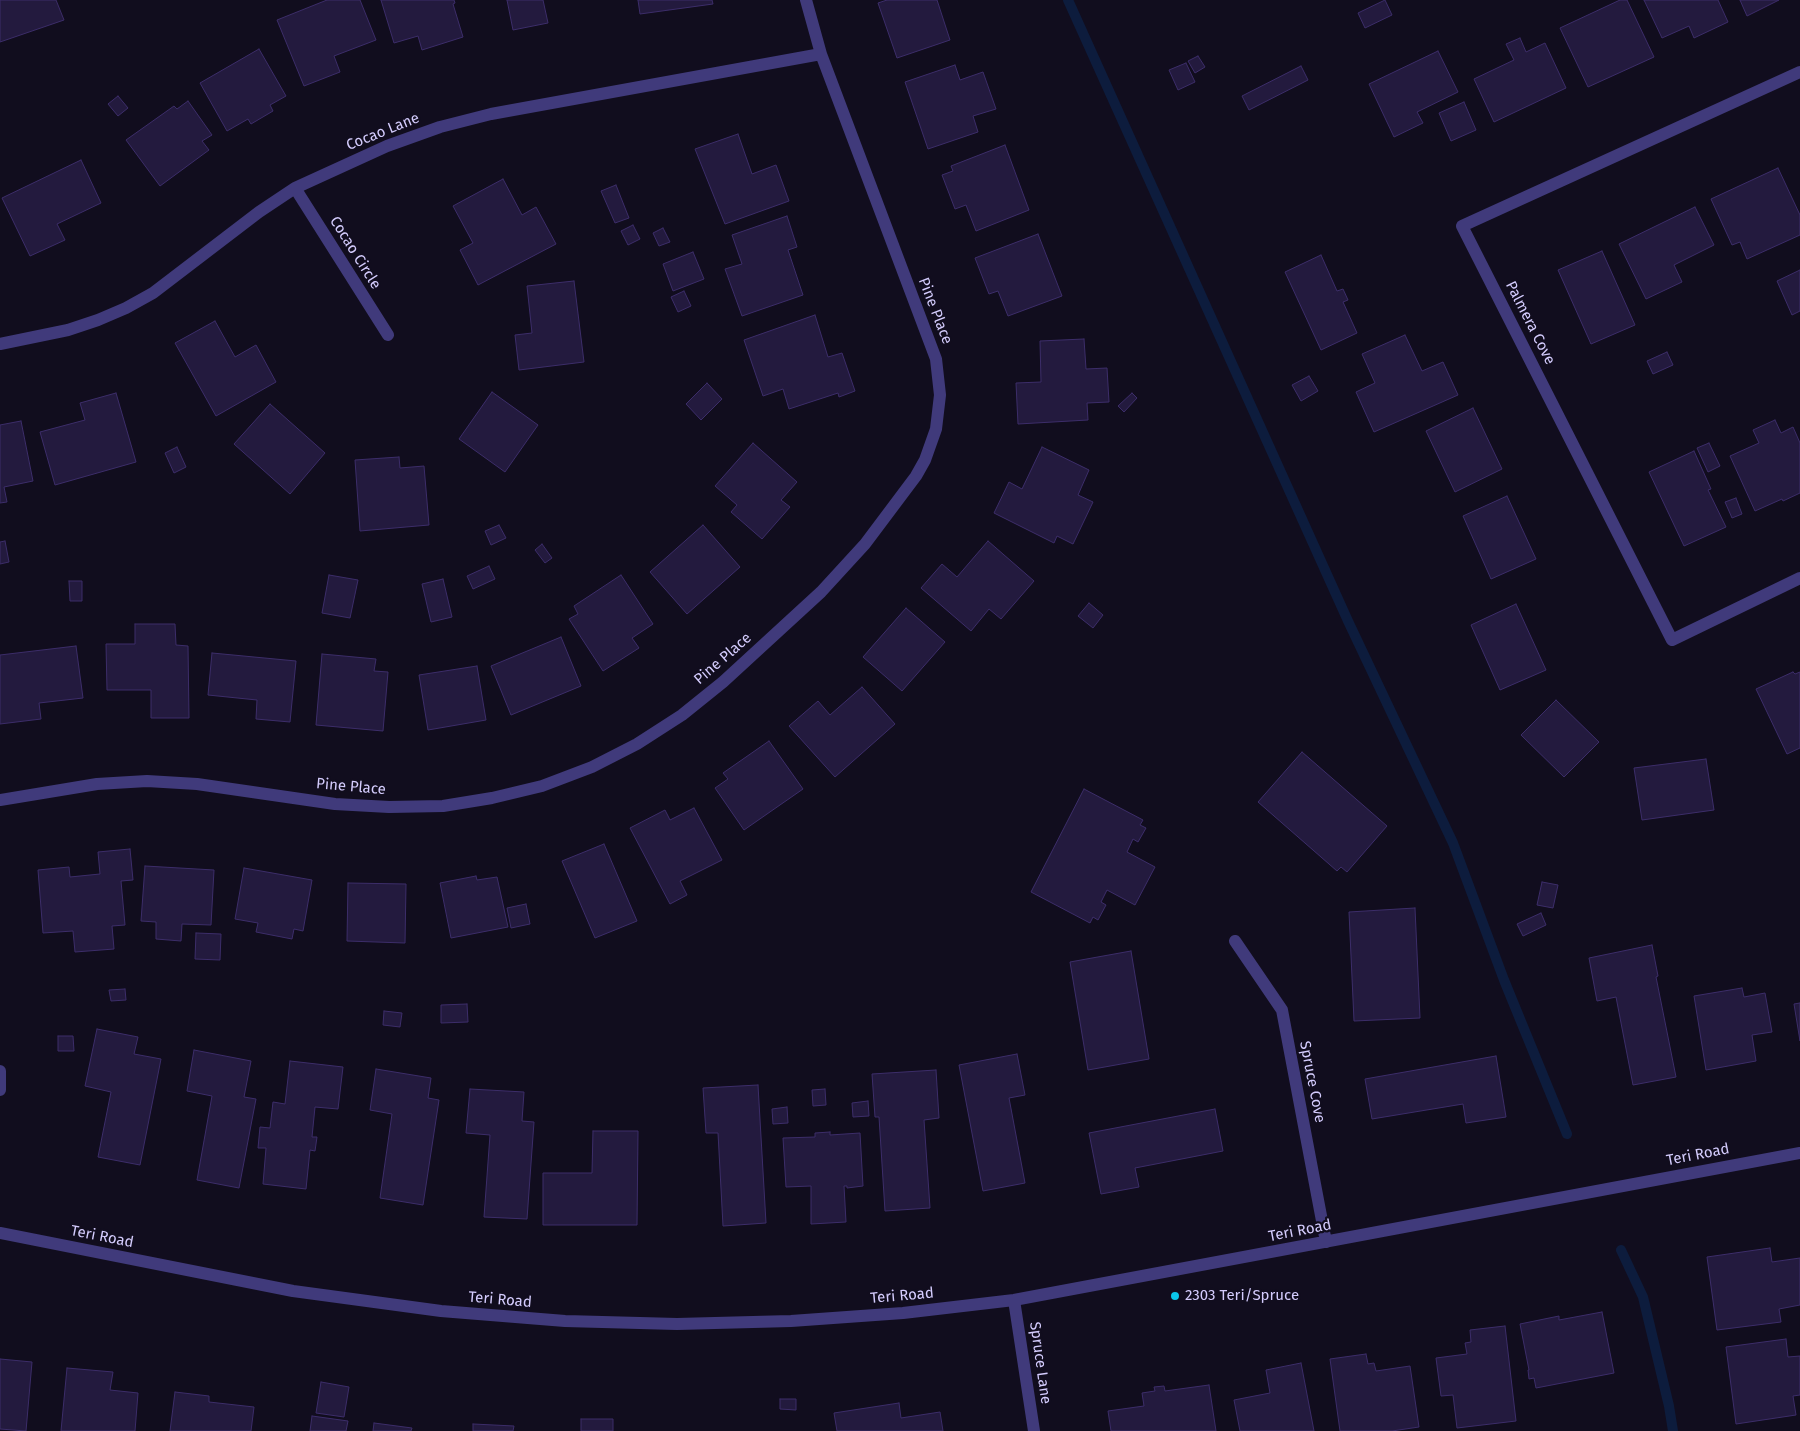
<!DOCTYPE html>
<style>
body{margin:0}
canvas{display:block;background:#110d1e}
</style>
<canvas width="1800" height="1431"></canvas>
<script>
const g = document.querySelector('canvas').getContext('2d');
g.lineJoin = 'round';
const toPath = rows => new Path2D(rows.map(r => 'M' + r).join(''));
function trace(path, color, width, dash) { g.strokeStyle = color; g.lineWidth = width; g.lineCap = dash ? 'butt' : 'round'; g.setLineDash(dash || []); g.stroke(path); }
function paint(path, color) { g.fillStyle = color; g.fill(path, 'evenodd'); }
function label(font, color, halo, rows, align = 'center') {
  g.font = font + ' "Fira Sans",sans-serif'; g.lineWidth = 4.5; g.setLineDash([]); g.textBaseline = 'middle'; g.strokeStyle = halo; g.fillStyle = color; for (const [text, x, y, turn = 0] of rows) {
    g.save(); g.translate(x, y); g.rotate((+turn || 0) * Math.PI / 180); g.textAlign = isNaN(turn) ? turn : align; if (halo) g.strokeText(text, 0, 0); g.fillText(text, 0, 0); g.restore();
  }
}
const stream = toPath([
 [1068,0,1348,621,1453,843,1504,980,1567,1134],
 [1621,1250,1643,1297,1669,1406,1673,1431]
]);
const building = toPath([
 [0,0,56,0,64,20,0,42,0,0],
 [327,0,360,0,376,40,334,56,340,72,304,86,277,20,327,0],
 [381,0,454,0,455,3,453,4,463,37,422,50,418,36,394,43,381,0],
 [507,0,543,0,548,23,513,30,507,0],
 [638,0,712,0,713,4,640,14,638,0],
 [887,0,937,0,950,40,897,58,878,3,887,0],
 [1385,0,1392,15,1365,28,1358,13,1385,0],
 [1620,0,1627,0,1654,57,1588,87,1560,28,1620,0],
 [1644,0,1718,0,1728,22,1694,38,1689,26,1662,38,1644,0],
 [1740,0,1779,0,1747,16,1740,0],
 [1520,38,1526,52,1545,43,1566,88,1494,122,1474,79,1514,60,1506,44,1520,38],
 [259,49,286,96,270,105,273,111,251,124,248,119,227,131,200,83,259,49],
 [1438,51,1458,92,1417,112,1423,123,1394,137,1369,84,1438,51],
 [1198,56,1205,67,1195,73,1188,61,1198,56],
 [1186,63,1195,82,1178,90,1169,70,1186,63],
 [955,65,960,80,983,72,996,109,973,116,978,132,928,149,905,82,955,65],
 [1301,66,1308,80,1249,110,1242,96,1301,66],
 [118,96,128,108,118,116,108,104,118,96],
 [188,101,212,135,202,141,209,150,160,186,126,140,174,106,177,109,188,101],
 [1464,102,1476,130,1451,141,1439,113,1464,102],
 [738,134,752,174,776,165,789,201,725,224,695,149,738,134],
 [1005,145,1029,210,976,231,966,205,955,209,942,175,953,171,951,166,1005,145],
 [81,160,101,203,57,224,65,240,30,256,2,198,81,160],
 [1778,168,1800,215,1800,235,1747,259,1740,242,1732,245,1711,199,1778,168],
 [503,179,522,215,536,207,556,244,478,285,460,250,473,243,453,206,503,179],
 [616,185,629,218,615,223,601,191,616,185],
 [1695,207,1714,245,1674,265,1682,282,1646,299,1619,244,1695,207],
 [787,216,797,247,788,250,803,295,742,316,725,269,742,264,732,235,787,216],
 [633,225,640,239,628,245,621,231,633,225],
 [663,228,670,242,659,246,653,233,663,228],
 [1038,234,1062,296,1008,316,998,291,989,294,975,258,1038,234],
 [1602,251,1635,325,1591,344,1558,270,1602,251],
 [693,252,704,279,673,291,663,264,693,252],
 [1321,255,1337,291,1343,289,1348,300,1343,302,1357,333,1321,350,1285,272,1321,255],
 [1800,270,1800,311,1792,315,1777,281,1800,270],
 [574,281,584,362,519,370,515,335,532,333,527,286,574,281],
 [684,291,691,306,678,312,671,297,684,291],
 [815,315,828,357,842,353,855,391,839,397,838,393,789,409,783,389,763,396,744,340,815,315],
 [215,321,235,357,256,345,276,382,216,416,175,343,215,321],
 [1405,335,1422,371,1443,362,1458,395,1374,432,1356,392,1375,383,1362,354,1405,335],
 [1084,339,1086,369,1107,368,1109,402,1087,403,1088,420,1018,424,1016,383,1041,382,1040,341,1084,339],
 [1667,352,1673,365,1653,374,1647,361,1667,352],
 [1309,376,1318,391,1301,401,1292,385,1309,376],
 [707,383,722,399,701,420,686,404,707,383],
 [492,392,538,425,505,472,459,439,492,392],
 [116,393,136,462,55,485,40,432,85,420,80,403,116,393],
 [1132,393,1137,398,1124,412,1118,406,1132,393],
 [270,404,325,453,290,494,234,444,270,404],
 [1473,408,1502,469,1455,492,1426,431,1473,408],
 [1775,420,1781,433,1793,427,1800,443,1800,493,1783,501,1782,499,1755,511,1730,456,1759,443,1753,430,1775,420],
 [21,421,33,481,4,487,7,502,0,503,0,425,21,421],
 [753,443,797,482,781,500,790,507,762,539,731,512,737,505,715,486,753,443],
 [1709,443,1720,466,1708,472,1697,448,1709,443],
 [177,447,186,467,174,473,165,453,177,447],
 [1042,447,1089,470,1078,495,1093,502,1073,544,1057,536,1054,543,994,513,1009,482,1022,489,1042,447],
 [1694,451,1711,489,1708,490,1726,527,1684,546,1649,472,1694,451],
 [399,457,400,468,424,466,429,525,360,531,355,460,399,457],
 [1507,496,1536,559,1491,579,1463,516,1507,496],
 [1736,498,1742,514,1732,518,1725,502,1736,498],
 [499,525,506,538,491,545,485,531,499,525],
 [703,525,740,567,687,614,650,572,703,525],
 [5,541,9,562,0,564,0,542,5,541],
 [988,541,1034,581,1001,619,989,609,971,631,921,588,942,564,957,577,988,541],
 [542,544,552,558,545,563,535,550,542,544],
 [489,566,495,579,473,589,467,576,489,566],
 [329,575,358,580,350,618,322,613,329,575],
 [621,575,653,624,632,638,639,648,603,671,569,619,578,614,574,606,621,575],
 [443,579,452,617,431,622,422,584,443,579],
 [69,581,82,581,82,601,70,601,69,581],
 [1089,603,1103,615,1093,628,1078,616,1089,603],
 [1516,604,1546,670,1500,690,1471,625,1516,604],
 [906,608,945,642,902,691,863,657,906,608],
 [135,624,175,624,176,645,188,646,189,718,151,718,151,690,107,690,106,644,135,644,135,624],
 [561,637,581,686,511,715,491,666,561,637],
 [76,646,83,698,39,703,41,719,0,724,0,655,76,646],
 [212,653,296,661,290,722,256,719,257,700,208,695,212,653],
 [322,654,376,659,374,671,388,672,383,731,316,725,322,654],
 [477,666,486,720,428,730,419,675,477,666],
 [1793,672,1795,674,1800,672,1800,748,1787,754,1756,689,1793,672],
 [862,687,895,724,835,777,789,726,818,701,830,715,862,687],
 [1556,700,1599,742,1564,777,1521,735,1556,700],
 [769,741,803,789,744,830,715,788,728,779,723,773,769,741],
 [1302,752,1387,826,1347,872,1341,867,1337,871,1258,802,1302,752],
 [1706,759,1714,810,1642,820,1634,768,1706,759],
 [1084,789,1143,820,1140,825,1146,828,1138,842,1133,839,1127,852,1155,867,1135,905,1107,890,1101,902,1106,905,1098,920,1093,917,1090,923,1031,892,1084,789],
 [694,808,722,860,680,881,687,895,670,904,630,828,665,810,670,820,694,808],
 [604,844,637,921,595,938,562,861,604,844],
 [130,849,133,880,121,881,125,925,112,926,114,949,75,952,73,931,43,933,38,870,69,867,70,877,100,874,98,852,130,849],
 [145,866,214,870,211,925,182,924,181,941,156,939,156,922,141,921,145,866],
 [244,868,312,880,303,931,294,929,292,939,256,932,258,923,235,919,244,868],
 [476,876,477,880,497,877,508,927,451,938,440,883,476,876],
 [1542,882,1558,885,1553,908,1537,905,1542,882],
 [348,883,406,884,405,943,347,941,348,883],
 [526,904,530,924,511,928,507,908,526,904],
 [1415,908,1420,1018,1354,1021,1349,912,1415,908],
 [1541,913,1546,925,1523,936,1517,924,1541,913],
 [196,933,221,934,220,960,195,959,196,933],
 [1652,945,1658,976,1656,977,1676,1077,1633,1085,1616,997,1597,1001,1589,958,1652,945],
 [1131,951,1149,1059,1088,1070,1070,962,1131,951],
 [1742,988,1744,997,1765,993,1772,1032,1752,1035,1756,1061,1706,1070,1694,996,1742,988],
 [125,989,126,1000,111,1001,109,990,125,989],
 [1800,1003,1800,1041,1794,1004,1800,1003],
 [467,1004,468,1022,441,1023,441,1005,467,1004],
 [384,1011,402,1013,400,1027,383,1025,384,1011],
 [97,1029,138,1037,134,1054,161,1059,140,1165,98,1157,111,1092,85,1086,97,1029],
 [58,1036,73,1036,74,1051,58,1051,58,1036],
 [194,1050,251,1061,244,1097,256,1099,239,1188,197,1180,212,1096,187,1091,194,1050],
 [1017,1054,1025,1095,1009,1098,1025,1183,983,1191,959,1065,1017,1054],
 [1496,1056,1506,1117,1466,1123,1463,1104,1372,1119,1365,1079,1496,1056],
 [290,1061,343,1067,338,1109,315,1107,312,1137,317,1137,315,1151,310,1150,306,1189,263,1184,266,1148,258,1148,260,1127,270,1128,273,1102,285,1104,290,1061],
 [376,1069,431,1078,428,1098,439,1100,423,1205,380,1198,392,1114,370,1110,376,1069],
 [936,1070,939,1118,924,1120,930,1208,885,1211,879,1117,875,1117,872,1074,936,1070],
 [758,1085,766,1223,723,1226,718,1133,706,1133,703,1088,758,1085],
 [470,1089,524,1092,522,1121,534,1122,527,1219,484,1217,490,1135,466,1133,470,1089],
 [825,1089,826,1105,813,1106,812,1090,825,1089],
 [868,1101,869,1116,853,1117,852,1103,868,1101],
 [787,1107,788,1123,773,1124,772,1109,787,1107],
 [1215,1109,1223,1151,1135,1168,1139,1187,1101,1194,1089,1133,1215,1109],
 [593,1131,638,1131,637,1225,543,1225,543,1173,592,1173,593,1131],
 [830,1132,830,1135,860,1133,863,1186,847,1188,847,1186,844,1186,846,1222,811,1224,811,1186,786,1187,783,1138,815,1137,815,1133,830,1132],
 [1770,1248,1772,1262,1800,1258,1800,1305,1779,1309,1781,1322,1717,1330,1707,1257,1770,1248],
 [1602,1312,1614,1373,1536,1388,1534,1378,1529,1379,1528,1370,1529,1370,1520,1324,1559,1316,1559,1320,1602,1312],
 [1505,1326,1516,1421,1457,1428,1453,1395,1441,1396,1436,1358,1467,1354,1465,1343,1471,1342,1470,1330,1505,1326],
 [1786,1339,1788,1357,1800,1356,1800,1395,1793,1396,1796,1415,1736,1424,1726,1347,1786,1339],
 [1366,1354,1368,1364,1374,1363,1376,1371,1410,1366,1419,1427,1392,1431,1340,1431,1330,1359,1366,1354],
 [0,1359,32,1362,26,1431,0,1429,0,1359],
 [1301,1363,1314,1431,1240,1431,1234,1400,1270,1393,1266,1370,1301,1363],
 [67,1368,113,1372,110,1390,138,1393,135,1431,61,1431,67,1368],
 [321,1382,349,1387,344,1417,316,1413,321,1382],
 [1209,1385,1216,1431,1111,1431,1108,1411,1144,1406,1142,1393,1155,1391,1154,1387,1164,1386,1165,1391,1209,1385],
 [175,1392,209,1396,209,1402,254,1407,251,1431,170,1431,175,1392],
 [780,1399,796,1399,796,1410,780,1409,780,1399],
 [899,1403,901,1418,940,1412,943,1431,837,1431,834,1413,899,1403],
 [312,1416,348,1421,346,1431,310,1431,312,1416],
 [581,1419,613,1419,613,1431,581,1431,581,1419],
 [374,1423,412,1428,411,1431,373,1431,374,1423],
 [473,1424,514,1426,513,1431,473,1431,473,1424]
]);
const minor = toPath([
 [1800,72,1462,226,1672,640,1800,578],
 [295,188,388,335],
 [0,344,68,330,98,320,126,308,153,293,259,212,295,188,387,146,440,127,491,114,821,54],
 [0,800,97,784,147,781,197,784,335,804,389,807,443,806,492,798,542,786,592,767,637,744,682,715,723,682,821,592,865,544,916,476,925,460,936,429,940,395,936,359,821,54,806,0],
 [1235,941,1282,1010,1326,1242],
 [0,1071,0,1090],
 [0,1233,293,1291,441,1311,565,1321,677,1324,791,1321,903,1313,1014,1300,1800,1153],
 [1014,1300,1034,1431]
]);
const markers = [
 [1175,1296,5,"#0ac6ea"]
];
const streetNames = [
 ["Cocao Lane",383,132,-22],
 ["Cocao Circle",355,253,58],
 ["Pine Place",935,311,69],
 ["Palmera Cove",1530,323,63],
 ["Pine Place",723,659,-41],
 ["Pine Place",351,787,5],
 ["Spruce Cove",1312,1082,79],
 ["Teri Road",1698,1155,-11],
 ["Teri Road",1300,1231,-11],
 ["Teri Road",102,1237,11],
 ["Teri Road",902,1296,-5],
 ["Teri Road",500,1300,5],
 ["Spruce Lane",1040,1363,82]
];
const poiNames = [
 ["2303 Teri/Spruce",1185,1296]
];
trace(stream, '#0d1c3d', 10);
paint(building, '#231a3e');
trace(building, '#3c2d69', 1);
trace(minor, '#403a7b', 12);
for (const [x, y, r, color] of markers) { const dot = new Path2D(); dot.arc(x, y, r, 0, 2 * Math.PI); g.fillStyle = color; g.fill(dot); trace(dot, '#110d1e', 2); }
label('15px', '#d4ccfd', '#110d1e', streetNames);
label('15px', '#d4ccfd', '#110d1e', poiNames, 'left');
</script>
